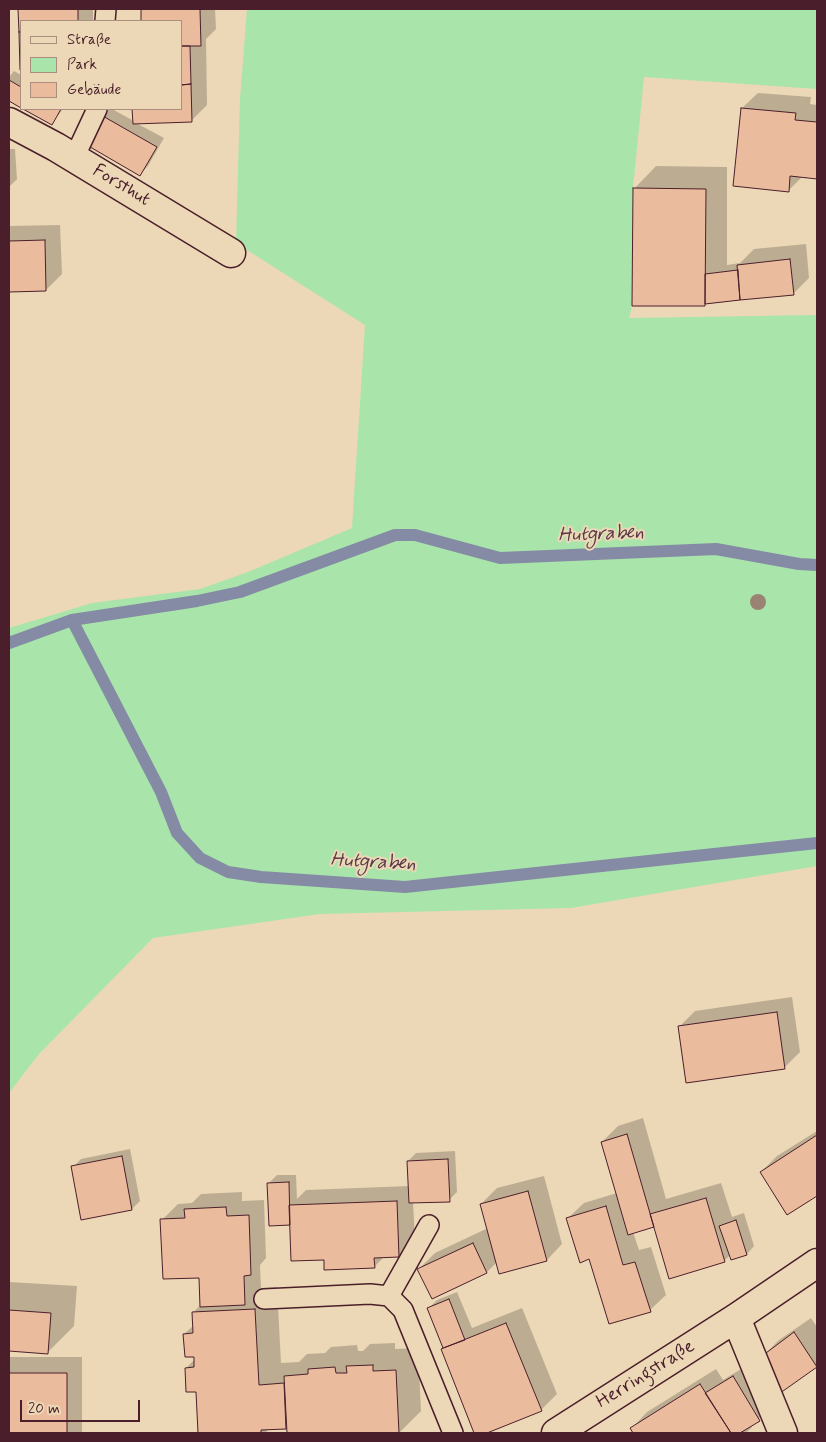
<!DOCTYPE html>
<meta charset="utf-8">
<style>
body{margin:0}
#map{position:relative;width:826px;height:1442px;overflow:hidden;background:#ecd8b6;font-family:Mynerve,sans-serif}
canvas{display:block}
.frame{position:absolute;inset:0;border:10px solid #4a1f2b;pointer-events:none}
.legend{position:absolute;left:20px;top:20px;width:162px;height:90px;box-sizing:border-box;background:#ecd8b6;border:1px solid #ab8e7e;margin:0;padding:6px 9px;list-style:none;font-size:15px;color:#4a1f2b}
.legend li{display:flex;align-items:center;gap:10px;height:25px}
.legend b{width:25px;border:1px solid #ab8e7e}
.scale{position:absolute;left:20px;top:1400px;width:120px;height:22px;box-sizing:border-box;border:2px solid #4a1f2b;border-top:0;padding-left:6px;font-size:15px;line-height:18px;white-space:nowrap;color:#4a1f2b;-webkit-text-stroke:4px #ecd8b6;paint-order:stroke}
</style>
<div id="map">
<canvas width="826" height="1442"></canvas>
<div class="frame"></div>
<ul class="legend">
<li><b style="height:6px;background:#ecd8b6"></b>Straße</li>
<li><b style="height:14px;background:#a9e5ab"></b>Park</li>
<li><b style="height:14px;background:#ebbb9d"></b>Gebäude</li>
</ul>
<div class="scale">20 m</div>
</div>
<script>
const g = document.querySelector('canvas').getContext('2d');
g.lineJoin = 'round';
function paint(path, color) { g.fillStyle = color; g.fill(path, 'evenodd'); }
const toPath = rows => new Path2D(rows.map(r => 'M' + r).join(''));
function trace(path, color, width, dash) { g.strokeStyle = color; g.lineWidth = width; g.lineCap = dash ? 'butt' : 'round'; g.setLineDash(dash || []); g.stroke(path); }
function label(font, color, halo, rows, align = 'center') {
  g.font = font + ' Mynerve,sans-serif'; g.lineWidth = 4; g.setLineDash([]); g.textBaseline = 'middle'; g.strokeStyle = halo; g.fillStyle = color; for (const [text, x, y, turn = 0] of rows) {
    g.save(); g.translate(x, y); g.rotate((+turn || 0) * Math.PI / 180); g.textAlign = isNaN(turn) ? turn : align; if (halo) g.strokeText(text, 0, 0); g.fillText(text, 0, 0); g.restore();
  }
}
const green = toPath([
 [247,9,817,9,817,89,644,77,633,188,632,306,629,318,817,315,817,866,571,908,320,914,153,938,39,1054,9,1093,9,628,92,603,200,589,248,572,352,528,365,325,236,243,240,99]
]);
const shadow = toPath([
 [19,9,93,9,93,21,21,21,21,69],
 [142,9,215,9,216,29,206,39,207,105,191,121,136,123,164,138,148,166,140,174,102,116,110,109,112,109,134,121,133,109,181,109,181,21,142,21],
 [14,71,21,75,21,106,9,99,9,77],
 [758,93,811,97,810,104,817,105,817,177,803,176,788,191,742,108],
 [26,109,63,109,52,123],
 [9,149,15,149,17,179,9,187],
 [656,166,727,167,727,265,740,263,754,249,806,244,809,278,793,294,707,303,704,305,634,189],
 [60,225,62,274,46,290,9,290,9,226],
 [792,997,800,1052,784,1068,679,1027,695,1011],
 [643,1118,666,1199,721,1183,732,1217,744,1213,754,1246,747,1254,730,1255,724,1261,655,1226,633,1232,639,1250,651,1247,666,1295,650,1310,590,1258,568,1218,584,1203,617,1193,602,1142,618,1126],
 [817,1131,817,1194,788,1213,761,1172,777,1156],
 [130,1149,140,1201,132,1209,73,1167,81,1159],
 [455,1151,457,1192,449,1200,413,1202,415,1240,399,1256,385,1256,374,1267,325,1258,291,1224,269,1183,277,1175,296,1175,297,1199,306,1190,409,1186,408,1161,416,1153],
 [544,1176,562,1244,547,1260,500,1272,497,1262,487,1272,419,1269,435,1253,488,1228,481,1204,497,1188],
 [242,1192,242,1201,264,1200,266,1258,260,1265,261,1288,277,1287,281,1363,299,1362,307,1354,325,1353,331,1347,357,1345,358,1351,363,1351,370,1344,395,1343,395,1349,418,1348,421,1411,399,1433,288,1433,288,1427,270,1428,265,1433,199,1433,197,1391,186,1368,195,1359,184,1334,194,1325,193,1313,201,1304,200,1277,162,1220,178,1204,192,1203,201,1194],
 [9,1282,77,1286,74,1326,47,1353,9,1350],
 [457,1292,472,1328,522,1308,557,1394,541,1410,484,1433,476,1433,442,1350,444,1347,429,1308,437,1300],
 [811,1318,817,1327,817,1366,777,1394,763,1356,779,1340],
 [9,1357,82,1357,82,1433,9,1433],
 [716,1369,723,1380,741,1369,767,1412,751,1425,752,1427,746,1433,635,1433,632,1428,647,1412]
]);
const stream = toPath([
 [72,620,161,792,177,833,200,858,228,872,261,877,405,887,817,843],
 [9,643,72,620,197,601,240,592,395,535,415,535,500,558,716,549,799,564,817,565]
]);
const building = toPath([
 [18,9,78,9,78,21,21,21,21,32,19,32,18,9],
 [141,9,200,9,201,46,181,46,181,21,141,21,141,9],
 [19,32,21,32,21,70,20,70,19,32],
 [181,46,190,46,191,84,181,85,181,46],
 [9,80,21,87,21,108,9,101,9,80],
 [191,84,192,122,133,124,132,109,181,109,181,85,191,84],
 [741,108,796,113,795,120,817,122,817,179,790,176,789,192,733,186,741,108],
 [23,109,61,109,52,125,23,109],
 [101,115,157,147,140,176,85,144,101,115],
 [633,188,706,189,705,306,632,306,633,188],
 [45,240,46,291,9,292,9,241,45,240],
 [790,259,794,295,740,300,737,265,790,259],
 [738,270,740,300,705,304,705,274,738,270],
 [777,1012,785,1069,686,1083,678,1026,777,1012],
 [627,1134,654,1227,628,1235,601,1142,627,1134],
 [817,1135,817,1196,787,1215,760,1172,817,1135],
 [122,1156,132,1210,81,1220,71,1166,122,1156],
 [448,1159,450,1202,409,1203,407,1161,448,1159],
 [289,1182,290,1225,269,1226,267,1183,289,1182],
 [528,1191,547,1261,499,1274,480,1204,528,1191],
 [706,1198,725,1262,669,1279,650,1214,706,1198],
 [397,1201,399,1257,374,1258,375,1268,324,1270,324,1260,291,1261,289,1205,397,1201],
 [606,1206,623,1265,635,1262,651,1312,609,1324,589,1259,580,1263,566,1218,606,1206],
 [226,1207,227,1216,249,1215,251,1275,244,1276,245,1305,200,1307,199,1278,163,1279,160,1219,185,1218,184,1209,226,1207],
 [736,1220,747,1255,731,1260,719,1226,736,1220],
 [473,1243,487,1273,432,1299,417,1269,473,1243],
 [449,1299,465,1340,443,1348,427,1308,449,1299],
 [255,1309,259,1385,284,1383,286,1429,261,1430,261,1433,198,1433,196,1392,186,1392,185,1368,194,1367,194,1357,185,1357,183,1334,193,1333,192,1312,255,1309],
 [9,1310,51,1313,48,1354,9,1351,9,1310],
 [506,1323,542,1411,487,1433,474,1433,441,1349,506,1323],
 [794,1332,817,1367,776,1396,762,1356,794,1332],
 [373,1365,373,1371,396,1370,399,1433,287,1433,284,1376,308,1374,308,1369,335,1367,336,1373,347,1373,346,1366,373,1365],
 [9,1373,67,1373,67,1433,9,1433,9,1373],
 [733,1376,760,1421,740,1433,731,1433,705,1393,733,1376],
 [700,1384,731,1433,633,1433,630,1428,700,1384]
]);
const lane = toPath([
 [105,21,106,9],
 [74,158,97,109],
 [389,1296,429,1225],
 [264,1299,370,1294,389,1296,403,1310,453,1433]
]);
const street = toPath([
 [9,122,56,147,231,253],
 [736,1318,783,1433],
 [556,1433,736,1318,817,1263]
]);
const trees = [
 [758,602]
];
const streetNames = [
 ["Forsthut",121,186,31],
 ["Herringstraße",646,1375,-32]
];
const waterNames = [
 ["Hutgraben",601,535,-2],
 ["Hutgraben",373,863,3]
];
paint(green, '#a9e5ab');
paint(shadow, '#0003');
trace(stream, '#858aa5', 12);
paint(building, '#ebbb9d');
trace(building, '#4a1f2b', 1);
trace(lane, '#4a1f2b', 22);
trace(street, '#4a1f2b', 31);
trace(lane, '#ecd8b6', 19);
trace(street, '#ecd8b6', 28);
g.fillStyle = '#9b8374';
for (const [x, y] of trees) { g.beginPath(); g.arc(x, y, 8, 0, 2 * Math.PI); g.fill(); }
label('19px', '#4a1f2b', '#ecd8b6', streetNames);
label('italic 20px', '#593a49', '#ecd8b6', waterNames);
</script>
